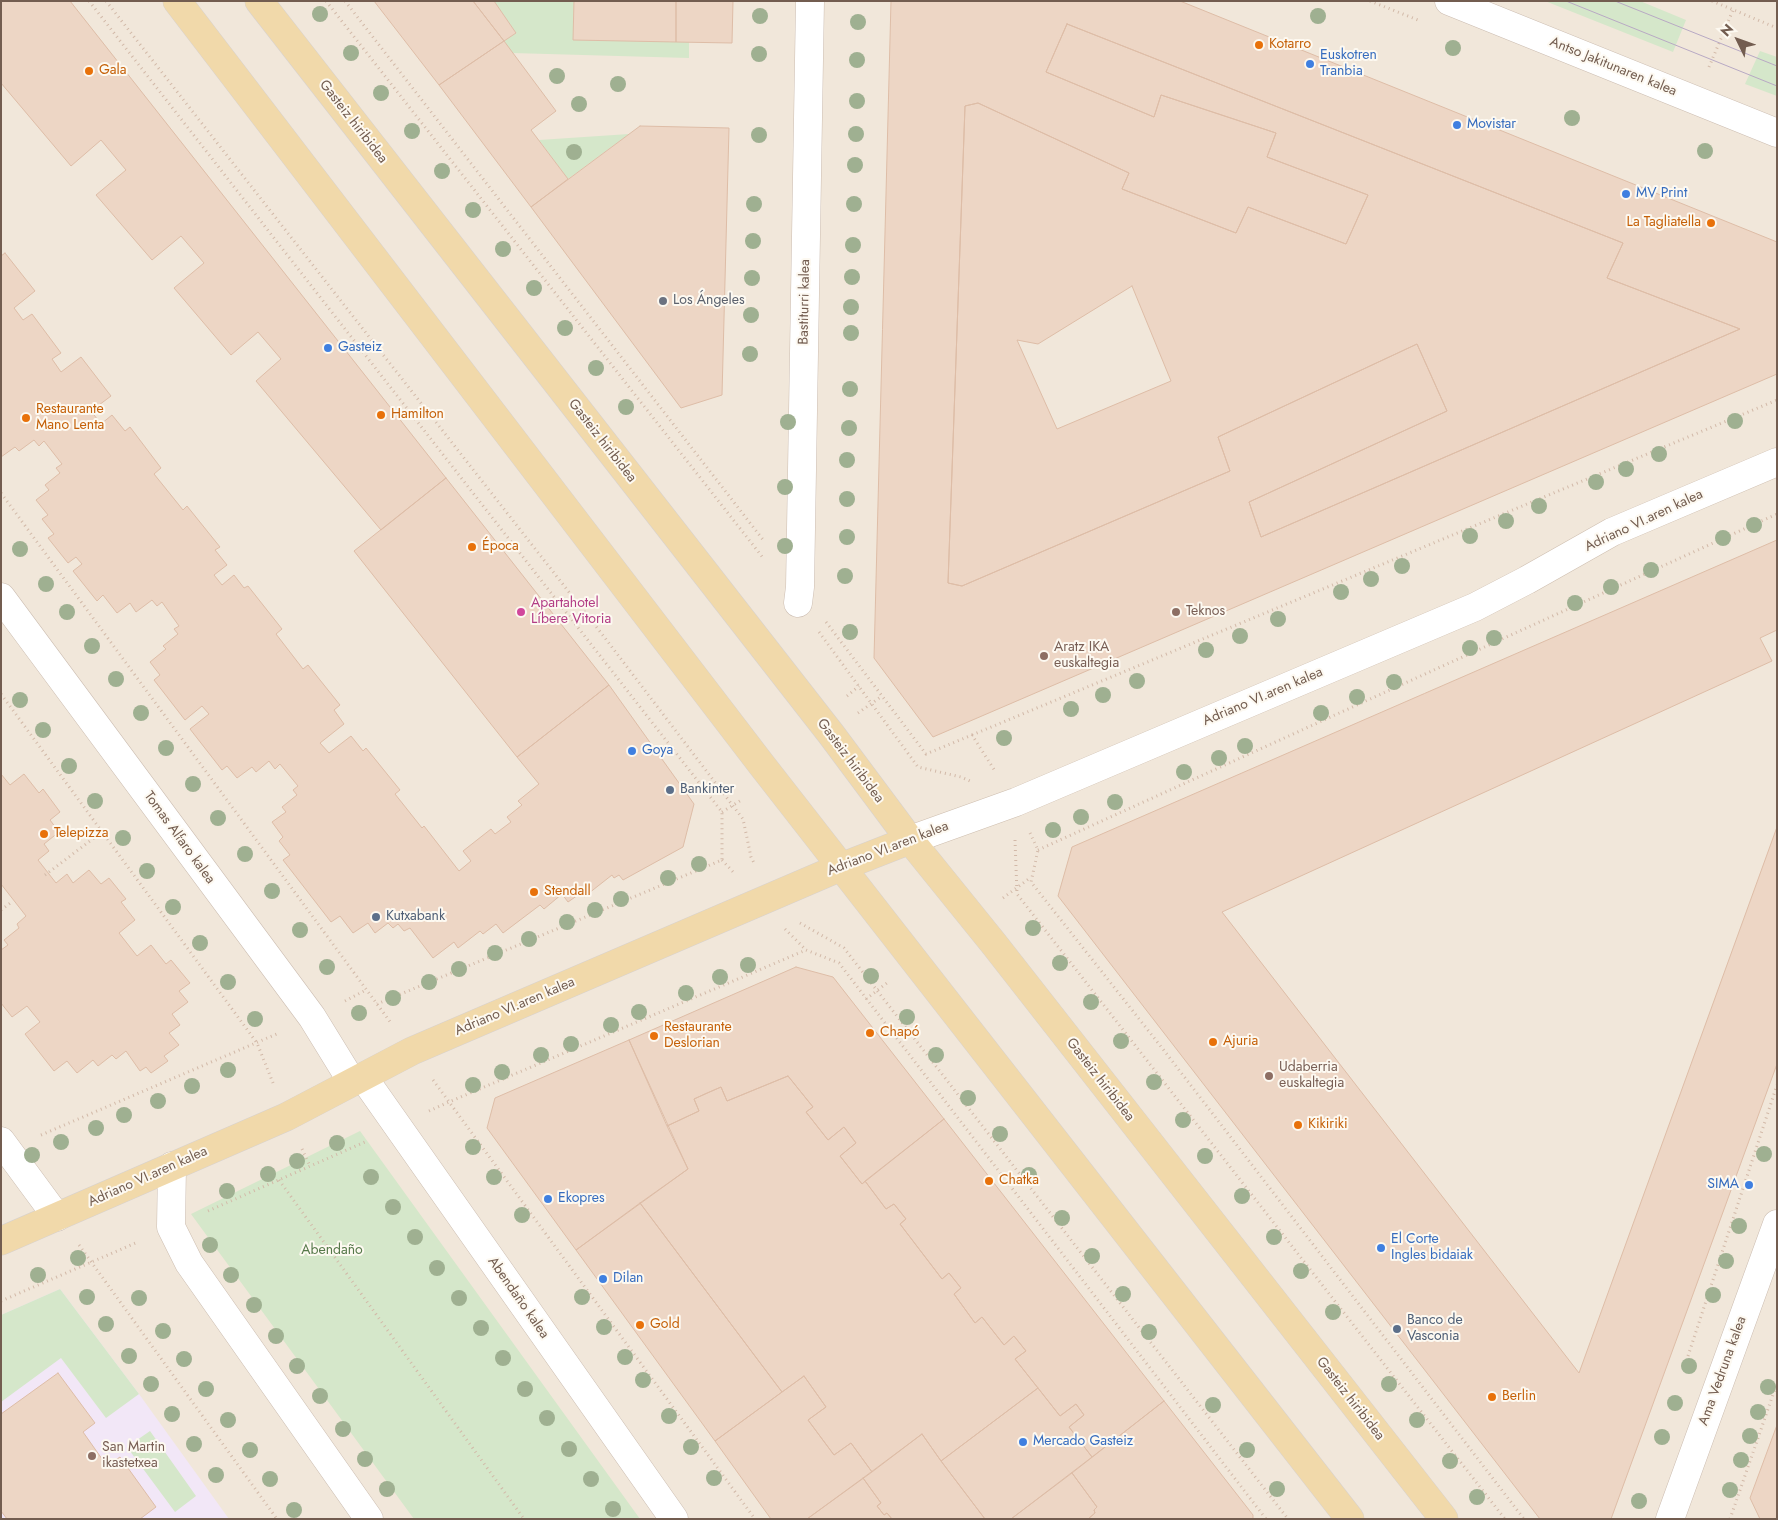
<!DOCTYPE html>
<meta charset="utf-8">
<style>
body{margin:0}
#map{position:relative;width:1778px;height:1520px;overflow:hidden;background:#faf5ea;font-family:Jost,sans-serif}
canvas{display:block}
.frame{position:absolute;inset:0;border:2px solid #735d50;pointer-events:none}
.north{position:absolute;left:1713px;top:15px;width:50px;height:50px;-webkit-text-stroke:4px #fdf9f1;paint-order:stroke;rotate:312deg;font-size:14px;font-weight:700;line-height:20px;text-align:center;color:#735d50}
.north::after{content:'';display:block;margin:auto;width:18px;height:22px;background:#735d50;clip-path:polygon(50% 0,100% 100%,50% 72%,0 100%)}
</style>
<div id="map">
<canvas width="1778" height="1520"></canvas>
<div class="frame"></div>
<div class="north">N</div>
</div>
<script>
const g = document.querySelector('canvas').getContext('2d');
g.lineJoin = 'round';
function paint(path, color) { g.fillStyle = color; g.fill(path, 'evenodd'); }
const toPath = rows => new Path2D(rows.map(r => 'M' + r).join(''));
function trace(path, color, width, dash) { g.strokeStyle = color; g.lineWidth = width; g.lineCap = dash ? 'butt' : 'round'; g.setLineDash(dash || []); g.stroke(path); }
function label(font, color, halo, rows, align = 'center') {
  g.font = font + ' Jost,sans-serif'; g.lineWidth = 4; g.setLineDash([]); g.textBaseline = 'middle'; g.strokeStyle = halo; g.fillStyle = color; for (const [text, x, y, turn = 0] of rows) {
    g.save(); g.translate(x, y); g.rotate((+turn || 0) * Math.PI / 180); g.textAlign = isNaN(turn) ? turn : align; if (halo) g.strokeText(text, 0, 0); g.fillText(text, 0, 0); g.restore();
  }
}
const residential = toPath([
 [1,1,1777,1,1777,1519,1,1519]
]);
const education = toPath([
 [60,1289,139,1394,229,1519,1,1519,1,1315]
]);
const green = toPath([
 [494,1,574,1,689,42,689,58,512,53,504,41,516,33],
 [1545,1,1640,1,1686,20,1673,52],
 [1760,51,1777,57,1777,96,1745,84],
 [629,134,568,179,539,140],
 [360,1131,640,1519,414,1519,191,1214],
 [60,1289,139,1394,106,1418,61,1358,1,1402,1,1315],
 [150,1431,196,1496,175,1512,127,1447]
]);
const building = toPath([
 [1,1,70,1,446,478,381,530,256,381,281,359,258,332,231,355,174,288,204,263,181,236,152,260,96,195,126,170,101,140,71,166,1,83,1,1],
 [374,1,473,1,504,41,439,85,374,1],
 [473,1,494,1,516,33,504,41,473,1],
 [574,1,676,1,676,42,573,40,574,1],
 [676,1,733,1,732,43,676,42,676,1],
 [891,1,1180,1,1777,242,1777,374,933,737,874,658,891,1],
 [1067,24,1623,243,1607,278,1740,329,1261,537,1249,502,1447,411,1417,344,1218,437,1230,471,962,586,948,583,965,106,978,103,1129,173,1122,189,1236,233,1248,207,1346,244,1368,195,1267,157,1276,133,1161,95,1154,117,1046,72,1067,24],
 [1067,24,1623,243,1607,278,1740,329,1261,537,1249,502,1447,411,1417,344,1218,437,1230,471,962,586,948,583,965,106,978,103,1129,173,1122,189,1236,233,1248,207,1346,244,1368,195,1267,157,1276,133,1161,95,1154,117,1046,72,1067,24],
 [1132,286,1171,381,1057,429,1017,340,1038,344,1132,286],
 [504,41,556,111,531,130,568,179,531,207,439,85,504,41],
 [640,126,729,128,722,395,681,408,531,207,640,126],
 [5,253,35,291,14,308,23,320,32,314,61,353,52,359,61,372,81,357,111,396,91,411,101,424,112,415,125,431,130,427,161,468,154,474,183,510,187,506,220,547,215,550,227,565,214,575,222,585,234,575,244,588,248,586,282,629,276,634,303,669,308,665,340,705,334,710,344,724,320,743,329,753,351,736,363,751,366,748,400,790,395,794,422,828,424,826,459,871,471,861,463,851,491,829,495,834,511,822,507,817,522,805,518,801,539,784,517,757,609,685,694,804,683,847,623,880,619,875,614,878,612,875,584,897,581,893,568,902,562,894,544,909,540,905,503,933,496,924,483,934,480,931,458,948,454,942,433,958,410,928,404,931,398,924,393,928,388,923,375,933,368,923,353,933,340,916,331,922,283,860,290,855,279,841,283,837,272,822,286,812,282,807,297,795,293,790,298,786,280,764,275,769,269,761,256,772,252,767,237,778,227,766,222,770,190,729,209,714,202,706,185,720,154,680,160,675,150,662,166,649,163,646,178,634,174,629,179,626,162,602,157,606,152,600,136,612,130,603,117,613,103,595,97,601,73,571,82,564,76,557,68,563,48,538,54,534,42,519,48,515,36,500,49,490,45,485,60,473,56,468,62,464,44,441,39,446,34,440,19,451,15,447,1,457,1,256,5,253],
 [446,478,609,685,517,757,354,551,446,478],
 [1777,540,1777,630,1760,638,1772,661,1222,912,1579,1373,1777,827,1777,1064,1611,1519,1540,1519,1058,896,1072,847,1777,540],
 [1,774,10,785,24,774,39,793,43,789,60,812,50,820,59,832,44,844,49,851,38,860,56,883,67,874,73,883,89,870,101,884,109,878,126,899,121,902,135,920,119,933,137,956,151,945,166,964,171,960,190,983,179,991,188,1002,172,1014,180,1025,169,1033,179,1045,164,1056,168,1061,151,1073,146,1067,140,1071,126,1051,116,1059,112,1055,98,1066,93,1060,77,1073,67,1061,54,1071,25,1034,40,1022,27,1006,12,1017,1,1003,1,950,8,945,4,940,19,928,17,924,26,916,1,884,1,774],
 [796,967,833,977,944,1119,862,1184,840,1156,856,1143,844,1127,828,1140,806,1112,813,1107,788,1076,727,1101,721,1087,707,1093,694,1099,699,1111,667,1126,629,1040,796,967],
 [629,1040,688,1169,576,1250,487,1128,495,1098,629,1040],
 [788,1076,813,1107,806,1112,828,1140,844,1127,856,1143,840,1156,862,1184,865,1181,886,1209,894,1204,906,1219,900,1224,942,1279,949,1273,961,1288,954,1294,975,1323,982,1317,1004,1345,1014,1336,1026,1351,1015,1359,1038,1388,941,1461,922,1434,872,1472,851,1443,834,1455,808,1420,826,1407,804,1376,782,1392,640,1203,688,1169,667,1126,699,1111,694,1099,721,1087,727,1101,788,1076],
 [944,1119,1164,1401,1092,1457,1069,1427,1084,1415,1076,1404,1060,1416,1015,1359,1026,1351,1014,1336,1004,1345,982,1317,975,1323,954,1294,961,1288,949,1273,942,1279,900,1224,906,1219,894,1204,886,1209,865,1181,944,1119],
 [640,1203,782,1392,715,1441,576,1250,640,1203],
 [58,1373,95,1423,83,1432,107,1466,120,1457,156,1507,140,1519,7,1519,1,1511,1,1414,58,1373],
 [804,1376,826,1407,808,1420,834,1455,851,1443,872,1472,807,1519,771,1519,715,1441,804,1376],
 [1038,1388,1060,1416,1076,1404,1084,1415,1069,1427,1092,1457,1011,1519,985,1519,941,1461,1038,1388],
 [1164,1401,1253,1515,1253,1519,1088,1519,1095,1513,1094,1510,1097,1507,1072,1473,1164,1401],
 [1777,1425,1777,1519,1760,1519,1750,1498,1777,1425],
 [922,1434,941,1461,985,1519,892,1519,887,1513,884,1515,877,1506,881,1503,863,1478,922,1434],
 [1072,1473,1097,1507,1094,1510,1095,1513,1088,1519,1011,1519,1072,1473],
 [863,1478,881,1503,877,1506,884,1515,887,1513,892,1519,807,1519,863,1478]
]);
const path = toPath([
 [89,1,722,812,722,860,377,1004],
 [106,1,605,638,743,819,751,857,755,865],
 [326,1,764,559],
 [345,1,764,541],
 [1370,1,1418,20],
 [1712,1,1777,28],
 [1709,67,1733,10],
 [1,493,391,1023],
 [826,622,926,754,972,735,995,771],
 [819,632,918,767,961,777,970,781],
 [1,694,257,1043,273,1083],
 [847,696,859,686],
 [858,713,882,696],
 [972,735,1777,400],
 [722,793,732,786],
 [722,812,743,799],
 [1030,833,1038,850,1031,882,1166,1053,1524,1519],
 [1015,840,1017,894,1505,1519],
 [1038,850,1777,514],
 [722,860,735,874],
 [45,875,102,832],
 [1003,898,1030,878],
 [1,910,13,901],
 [800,923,844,948,1288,1519],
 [785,929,806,950],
 [866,999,887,983],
 [345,1001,366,990],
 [433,1080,755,1519],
 [429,1111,449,1102,806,950,839,963,1266,1519],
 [41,1135,279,1033],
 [302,1149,310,1166],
 [279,1180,524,1519],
 [208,1211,365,1142],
 [79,1245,277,1519],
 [1,1301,138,1242],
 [1688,1356,1777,1085],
 [1730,1519,1777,1383]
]);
const street = toPath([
 [1449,1,1777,133],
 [1,597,312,1017,352,1082],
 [798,603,800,587,810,1],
 [363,1077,674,1519],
 [1,1141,57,1217],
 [172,1166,171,1227,189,1263,369,1519],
 [1670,1519,1777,1224]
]);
const secondary = toPath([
 [910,840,1016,802,1475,607,1527,580,1612,532,1777,462]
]);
const primary = toPath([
 [177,1,761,764,1350,1519],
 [259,1,831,734,910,840,994,944,1444,1519],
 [1,1241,286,1117,412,1051,841,867,910,840]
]);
const tram = toPath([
 [1566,1,1777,86],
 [1615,1,1777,66]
]);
const trees = [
 [320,14],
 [760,16],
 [1318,16],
 [858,22],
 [1453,48],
 [351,53],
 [759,54],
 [857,60],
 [557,76],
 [618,84],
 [381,93],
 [857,101],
 [579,104],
 [1572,118],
 [412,131],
 [856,134],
 [759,135],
 [1705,151],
 [574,152],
 [855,165],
 [442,171],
 [754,204],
 [854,204],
 [473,210],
 [753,241],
 [853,245],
 [503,249],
 [852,277],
 [752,278],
 [534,288],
 [851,307],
 [751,315],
 [565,328],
 [851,333],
 [750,354],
 [596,368],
 [850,389],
 [626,407],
 [1735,421],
 [788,422],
 [849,428],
 [1659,454],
 [847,460],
 [1626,469],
 [1596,482],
 [785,487],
 [847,499],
 [1539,506],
 [1506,521],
 [1754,525],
 [1470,536],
 [847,537],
 [1723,538],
 [785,546],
 [20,549],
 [1402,566],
 [1651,570],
 [845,576],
 [1371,579],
 [46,584],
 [1611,587],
 [1341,592],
 [1575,603],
 [67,612],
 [1278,619],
 [850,632],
 [1240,636],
 [1494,638],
 [92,646],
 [1470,648],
 [1206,650],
 [116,679],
 [1137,681],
 [1394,682],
 [1103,695],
 [1357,697],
 [20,700],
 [1071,709],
 [141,713],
 [1321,713],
 [43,730],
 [1004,738],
 [1245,746],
 [166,748],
 [1219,758],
 [69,766],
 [1184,772],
 [193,784],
 [95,801],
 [1115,802],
 [1081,817],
 [218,818],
 [1053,830],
 [123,838],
 [245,854],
 [699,864],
 [147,871],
 [668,878],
 [272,891],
 [621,899],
 [173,907],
 [595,910],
 [567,922],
 [1033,928],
 [300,930],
 [529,939],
 [200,943],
 [495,953],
 [1060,963],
 [748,965],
 [327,967],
 [459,969],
 [871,976],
 [720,977],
 [228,982],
 [429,982],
 [686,993],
 [393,998],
 [1091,1002],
 [639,1012],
 [359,1013],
 [907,1017],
 [255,1019],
 [611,1025],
 [1121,1041],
 [571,1044],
 [541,1055],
 [936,1055],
 [228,1070],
 [502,1072],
 [1154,1082],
 [473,1085],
 [192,1086],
 [968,1098],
 [158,1101],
 [124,1115],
 [1183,1120],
 [96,1128],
 [1000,1134],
 [61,1142],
 [337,1143],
 [473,1147],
 [1764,1154],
 [32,1155],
 [1205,1156],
 [297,1161],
 [268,1174],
 [1029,1175],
 [371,1177],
 [494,1177],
 [227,1191],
 [1242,1196],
 [393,1207],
 [522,1215],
 [1062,1218],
 [1739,1226],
 [415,1237],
 [1274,1237],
 [210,1245],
 [1092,1256],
 [78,1258],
 [1726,1261],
 [437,1268],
 [1301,1271],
 [38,1275],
 [231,1275],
 [1123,1294],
 [1713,1295],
 [87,1297],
 [582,1297],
 [139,1298],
 [459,1298],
 [254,1305],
 [1333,1312],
 [106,1324],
 [604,1327],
 [481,1328],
 [163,1331],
 [1149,1332],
 [276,1336],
 [129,1356],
 [625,1357],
 [503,1358],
 [184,1359],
 [297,1366],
 [1689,1366],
 [643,1380],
 [151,1384],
 [1389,1384],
 [1768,1387],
 [206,1389],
 [525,1389],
 [320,1396],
 [1675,1403],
 [1213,1405],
 [1758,1412],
 [172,1414],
 [669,1416],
 [547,1418],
 [228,1420],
 [1417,1420],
 [343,1429],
 [1750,1436],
 [1662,1437],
 [194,1444],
 [691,1447],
 [569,1449],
 [250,1450],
 [1247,1450],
 [365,1459],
 [1741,1460],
 [1450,1461],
 [216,1475],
 [714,1478],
 [270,1479],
 [591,1479],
 [387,1489],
 [1277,1489],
 [1730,1490],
 [1477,1497],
 [1639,1501],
 [613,1509],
 [294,1510]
];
const markers = [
 [1259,45,5,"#e8710a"],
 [1310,64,5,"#3f7fe0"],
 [89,71,5,"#e8710a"],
 [1457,125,5,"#3f7fe0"],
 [1626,194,5,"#3f7fe0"],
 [1711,223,5,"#e8710a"],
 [663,301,5,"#6b7280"],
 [328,348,5,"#3f7fe0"],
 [381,415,5,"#e8710a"],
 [26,418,5,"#e8710a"],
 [472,547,5,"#e8710a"],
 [521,612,5,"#d1479c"],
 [1176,612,5,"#8d6e63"],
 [1044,656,5,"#8d6e63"],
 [632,751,5,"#3f7fe0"],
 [670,790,5,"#5c6f8a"],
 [44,834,5,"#e8710a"],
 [534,892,5,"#e8710a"],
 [376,917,5,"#5c6f8a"],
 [870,1033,5,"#e8710a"],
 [654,1036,5,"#e8710a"],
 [1213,1042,5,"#e8710a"],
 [1269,1076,5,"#8d6e63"],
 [1298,1125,5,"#e8710a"],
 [989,1181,5,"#e8710a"],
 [1749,1185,5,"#3f7fe0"],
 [548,1199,5,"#3f7fe0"],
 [1381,1248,5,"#3f7fe0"],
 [603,1279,5,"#3f7fe0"],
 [640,1325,5,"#e8710a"],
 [1397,1329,5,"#5c6f8a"],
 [1492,1397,5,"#e8710a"],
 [1023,1442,5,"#3f7fe0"],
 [92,1456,5,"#8d6e63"]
];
const foodNames = [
 ["Kotarro",1269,45],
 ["Gala",99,71],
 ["La Tagliatella",1701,223,"right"],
 ["Restaurante",36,410],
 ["Mano Lenta",36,426],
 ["Hamilton",391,415],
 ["Época",482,547],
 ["Telepizza",54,834],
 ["Stendall",544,892],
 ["Restaurante",664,1028],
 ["Deslorian",664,1044],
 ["Chapó",880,1033],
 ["Ajuria",1223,1042],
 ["Kikiriki",1308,1125],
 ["Chatka",999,1181],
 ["Gold",650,1325],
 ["Berlin",1502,1397]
];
const shopNames = [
 ["Euskotren",1320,56],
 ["Tranbia",1320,72],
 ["Movistar",1467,125],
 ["MV Print",1636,194],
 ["Gasteiz",338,348],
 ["Goya",642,751],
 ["SIMA",1739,1185,"right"],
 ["Ekopres",558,1199],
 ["El Corte",1391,1240],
 ["Ingles bidaiak",1391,1256],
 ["Dilan",613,1279],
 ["Mercado Gasteiz",1033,1442]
];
const streetNames = [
 ["Antso Jakitunaren kalea",1613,67,22],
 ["Gasteiz hiribidea",353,122,52],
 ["Bastiturri kalea",805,302,-89],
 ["Gasteiz hiribidea",602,441,52],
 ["Adriano VI.aren kalea",1644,521,-25],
 ["Adriano VI.aren kalea",1263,697,-23],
 ["Gasteiz hiribidea",850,761,53],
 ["Tomas Alfaro kalea",179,838,54],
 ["Adriano VI.aren kalea",888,849,-21],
 ["Adriano VI.aren kalea",515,1007,-23],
 ["Gasteiz hiribidea",1100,1080,52],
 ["Adriano VI.aren kalea",148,1177,-24],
 ["Abendaño kalea",518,1298,55],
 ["Ama Vedruna kalea",1723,1371,-70],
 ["Gasteiz hiribidea",1350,1399,52]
];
const worshipNames = [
 ["Los Ángeles",673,301]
];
const hotelNames = [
 ["Apartahotel",531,604],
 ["Líbere Vitoria",531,620]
];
const educationNames = [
 ["Teknos",1186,612],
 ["Aratz IKA",1054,648],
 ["euskaltegia",1054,664],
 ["Udaberria",1279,1068],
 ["euskaltegia",1279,1084],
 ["San Martin",102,1448],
 ["ikastetxea",102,1464]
];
const serviceNames = [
 ["Bankinter",680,790],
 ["Kutxabank",386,917],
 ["Banco de",1407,1321],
 ["Vasconia",1407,1337]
];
const parkNames = [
 ["Abendaño",332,1251]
];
paint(residential, '#f1e7da');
paint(education, '#f2e7f7');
paint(green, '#d5e7ca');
paint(building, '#edd6c5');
trace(building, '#debda7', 1);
trace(street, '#ccbdb1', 29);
trace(secondary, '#cebeaf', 29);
trace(primary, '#d8d2ce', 29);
trace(path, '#d2b9a8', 3, [1, 4]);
trace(street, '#fff', 28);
trace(secondary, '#fff', 28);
trace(primary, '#f1d9aa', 28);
trace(tram, '#b8a9c4', 1);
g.fillStyle = '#9fb091';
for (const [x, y] of trees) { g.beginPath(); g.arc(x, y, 8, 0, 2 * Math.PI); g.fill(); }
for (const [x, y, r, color] of markers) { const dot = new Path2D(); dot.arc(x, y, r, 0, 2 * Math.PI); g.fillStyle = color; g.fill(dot); trace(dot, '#fdf9f1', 2); }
label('14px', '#c56008', '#fdf9f1', foodNames, 'left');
label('14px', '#366cbe', '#fdf9f1', shopNames, 'left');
label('14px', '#735d50', '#fdf9f1', streetNames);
label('14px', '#5b616d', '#fdf9f1', worshipNames, 'left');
label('14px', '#b23c85', '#fdf9f1', hotelNames, 'left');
label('14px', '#785e54', '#fdf9f1', educationNames, 'left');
label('14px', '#4e5e75', '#fdf9f1', serviceNames, 'left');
label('14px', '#557849', '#fdf9f1', parkNames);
</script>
